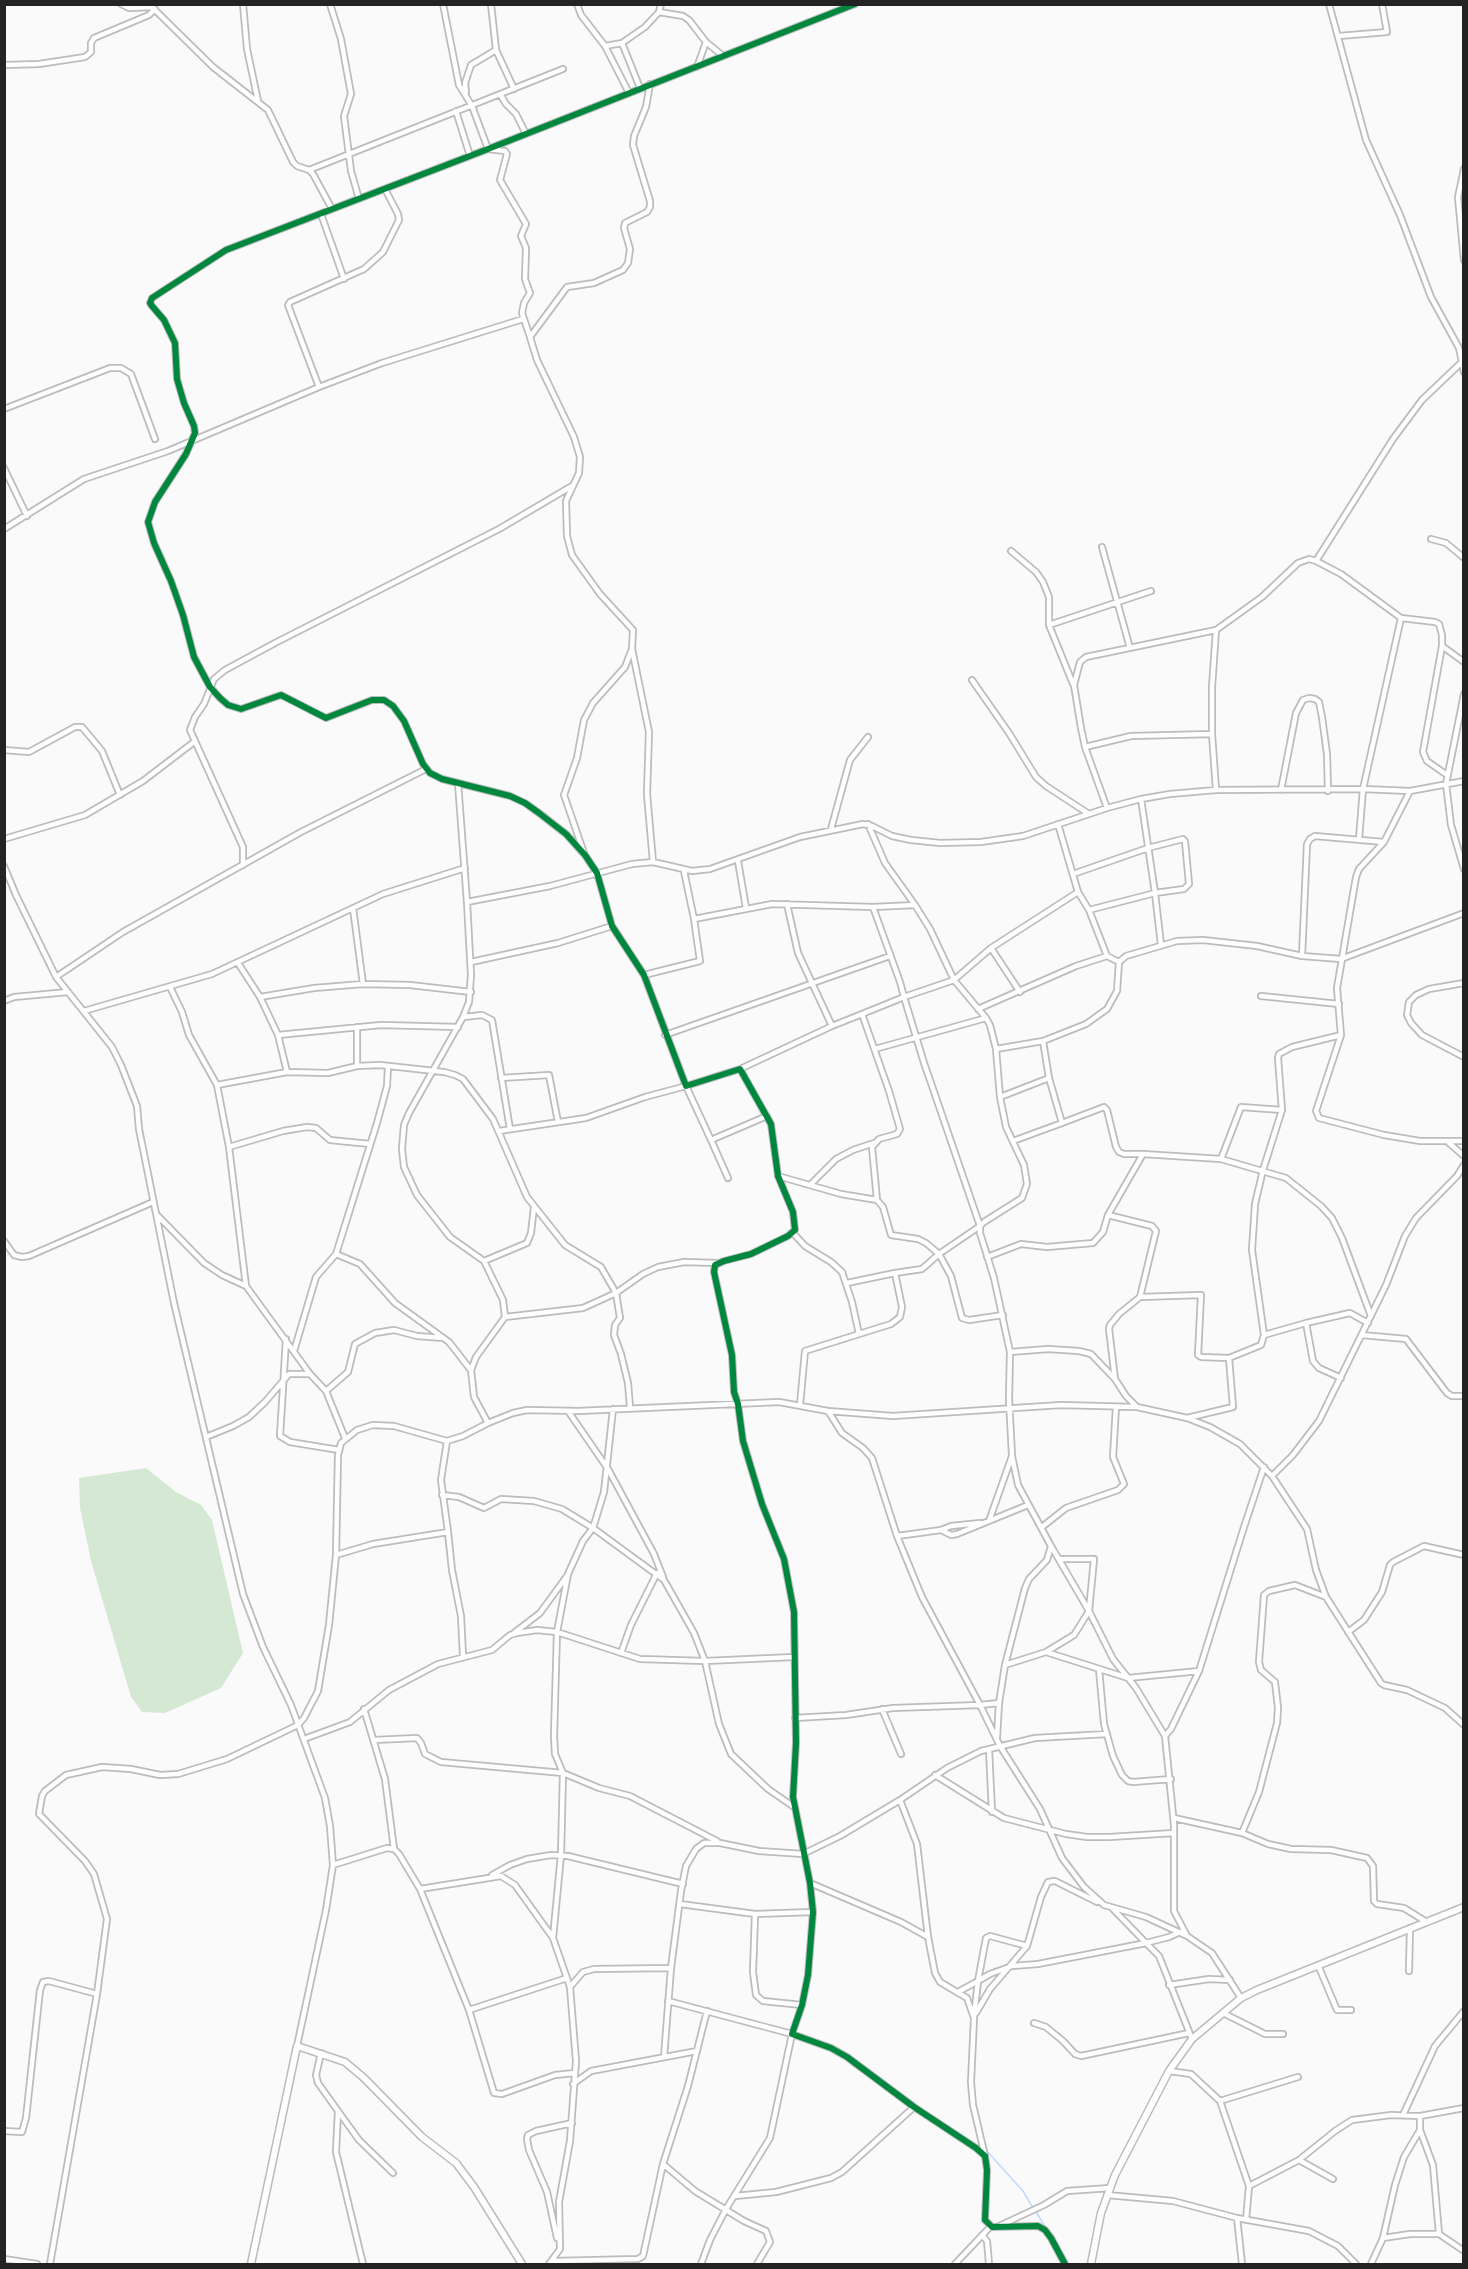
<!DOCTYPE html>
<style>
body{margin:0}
#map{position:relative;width:1468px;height:2269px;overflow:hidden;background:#fafafa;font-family:Lato,sans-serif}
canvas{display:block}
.frame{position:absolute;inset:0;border:6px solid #232324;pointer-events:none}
</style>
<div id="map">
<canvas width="1468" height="2269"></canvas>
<div class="frame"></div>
</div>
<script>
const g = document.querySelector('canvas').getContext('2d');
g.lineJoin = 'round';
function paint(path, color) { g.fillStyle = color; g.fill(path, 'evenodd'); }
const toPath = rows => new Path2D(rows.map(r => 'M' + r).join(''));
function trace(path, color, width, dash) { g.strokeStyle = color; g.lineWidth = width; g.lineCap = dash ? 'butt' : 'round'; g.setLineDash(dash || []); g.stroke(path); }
const green = toPath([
 [146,1468,176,1492,201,1505,212,1520,243,1653,221,1688,165,1713,142,1712,131,1697,91,1561,80,1508,79,1478]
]);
const stream = toPath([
 [985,2149,1023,2191,1033,2208],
 [1036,2212,1046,2228],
 [1063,2255,1068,2264]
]);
const minor = toPath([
 [121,4,129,8,152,7,213,67,268,110,293,162,297,166,309,170,313,174,332,209],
 [243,4,247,49,258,101],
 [330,4,341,39,351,94,344,116,351,171,359,199],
 [443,4,459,85,472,106,488,149,505,151,507,154,500,180,526,224,521,236,526,248,525,279,530,293,524,303,522,313,530,337],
 [491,4,496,50,514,89],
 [577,4,581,15,605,46,629,93],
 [855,4,488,149,226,250,152,298,150,303,152,306,164,320,175,343,177,379,184,403,194,426,195,433,186,454,155,502,148,522,154,543,171,581,183,615,194,657,210,687,220,698,228,705,241,709,281,695,326,718,372,700,384,700,393,706,404,721,423,764,430,773,442,779,510,796,525,803,539,813,566,834,585,855,597,873,612,926,644,975,686,1086,740,1069,771,1124,778,1176,793,1212,795,1230,788,1236,751,1254,724,1261,715,1265,714,1272,732,1355,734,1392,738,1404,743,1441,762,1504,784,1559,794,1612,796,1743,793,1797,810,1883,813,1912,808,1975,802,2005,792,2034,831,2048,847,2057,914,2107,976,2148,985,2156,987,2170,985,2220,992,2227,1038,2226,1045,2230,1051,2238,1065,2264],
 [1329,4,1366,140,1400,215,1431,297,1459,348,1464,372],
 [659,12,683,16,689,20,706,42,723,56],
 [1339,36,1387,32,1382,4],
 [622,43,640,88],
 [605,46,622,43,645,27,659,12,661,4],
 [4,65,39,64,85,57,91,52,91,43,94,38,149,15,155,9],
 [697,67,706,42],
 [466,92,465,83,471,65,496,50],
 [500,94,506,104,516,114,526,134],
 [456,111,470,156],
 [1464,169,1458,197,1464,260],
 [309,170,563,69],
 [321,214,344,279],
 [319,387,288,305,290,302,364,269,383,252,399,220,398,214,385,189],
 [4,409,110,368,121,368,131,374,155,439],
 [4,468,27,516],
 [4,529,84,479,168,451,319,387,382,363,523,319],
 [1431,539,1446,543,1464,558],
 [1102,547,1130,648],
 [1011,551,1036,572,1043,582,1049,597,1049,625],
 [1316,561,1341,574,1401,618,1435,622,1439,624,1442,635,1442,646,1423,752,1427,761,1447,775],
 [1442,646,1464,662],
 [632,649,649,732,647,794,653,862],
 [972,680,1009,733,1036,777,1046,786,1089,814],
 [1073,684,1049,625,1151,591],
 [1464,694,1446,784,1451,825,1464,869],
 [1085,747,1131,736,1212,734],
 [4,750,29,752,75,727,82,727,102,751,120,795],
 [458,783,467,902],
 [1216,790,1212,734,1212,687,1216,630],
 [1281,790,1296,713,1303,700,1309,698,1315,699,1319,702,1322,717,1327,754,1328,791],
 [1141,799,1155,893,1161,945],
 [1107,808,1085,747,1081,728,1074,685,1080,662,1086,657,1216,630,1262,597,1298,563,1309,559,1316,561,1393,439,1422,400,1464,360],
 [868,824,885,863,915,905,873,907,900,982,904,997,924,1063,931,1083,980,1226,939,1254,926,1243,918,1239,891,1235,883,1207,877,1200,872,1147,879,1139,897,1134,900,1129,889,1091,862,1014,904,997,954,980,991,948],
 [1058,824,1078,892,1089,910,1107,956],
 [831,829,850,760,868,737],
 [4,839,85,815,143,781,194,742],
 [1359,839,1363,789,1401,618],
 [584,853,564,795,577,758,584,720,593,703,625,667,632,649,633,630,600,594,572,555,567,536,566,501,579,473,580,457,574,437,537,360,530,337,567,287,594,283,623,270,628,263,630,249,624,228,625,223,647,212,650,207,650,201,633,145,634,136,646,107,650,84],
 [738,861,746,908],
 [243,865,243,847,190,730,195,717,204,704,214,679,225,670,275,643,499,529,572,486],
 [4,866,16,895,56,977,112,1047,121,1065,137,1106,139,1129,174,1303,243,1594,263,1647,291,1705,325,1798,330,1826,333,1865,326,1910,297,2046],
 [684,871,694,919],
 [1073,874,1148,848,1183,839,1185,841,1189,884,1184,889,1155,893,1089,910],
 [787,904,798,953,832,1026],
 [915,905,930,929,954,980,986,1018,990,1025,996,1049,1000,1097],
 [353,908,363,984],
 [1302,956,1307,844,1310,839,1315,836,1384,842],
 [471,962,558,943,612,926],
 [238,963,260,997,314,988,363,984,410,985,471,992],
 [644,975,700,961,694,919,772,904,873,907],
 [56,977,123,932,301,832,426,769],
 [1464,983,1429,989,1416,995,1409,1002,1407,1015,1411,1023,1422,1035,1464,1057],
 [170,987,182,1012,189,1035,217,1085,287,1072,278,1035,260,997],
 [1020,992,991,948,1078,892],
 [1261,996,1339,1004],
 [4,1001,14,997,68,992],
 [978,1009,1076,966,1107,956,1119,962],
 [84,1011,212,974,383,894,465,868],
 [464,1017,482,1015,492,1020,510,1129],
 [278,1035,381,1025,458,1027],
 [665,1035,890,956],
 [1341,1035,1316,1111,1319,1118,1384,1135,1420,1141,1464,1141],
 [875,1049,986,1018],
 [996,1049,1043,1041],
 [357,1066,357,1027],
 [740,1069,832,1026,862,1014],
 [287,1072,328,1073,357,1066,380,1065,444,1072,455,1075,463,1079,493,1119,527,1197,565,1245,601,1267,616,1293,643,1274,658,1267,684,1262,718,1263],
 [501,1078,549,1075,558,1122],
 [1049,1078,1062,1123,1104,1107,1107,1110,1116,1147,1119,1152,1124,1154,1143,1154],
 [1282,1110,1263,1170,1255,1204,1252,1250,1264,1335,1306,1323],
 [499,1131,586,1118,645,1097,686,1086,711,1140,767,1116],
 [711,1140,728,1178],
 [1013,1141,1062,1123],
 [1449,1143,1464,1156],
 [229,1147,283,1131,307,1127,316,1128,330,1140,370,1144],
 [1221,1159,1286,1178,1321,1206,1332,1218,1342,1238,1371,1316],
 [778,1176,841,1194,877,1200],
 [811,1184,836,1159,853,1150,874,1143],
 [157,1215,204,1263,222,1275,246,1286,229,1147,217,1085],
 [1108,1215,1152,1226,1156,1231,1140,1297,1201,1295,1198,1355,1201,1357,1229,1358,1233,1407,1187,1418],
 [793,1233,805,1246,831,1262,842,1272,852,1302,859,1334],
 [4,1241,14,1255,22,1257,29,1256,153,1202],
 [336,1254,377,1123,387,1086,388,1066],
 [987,1257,1021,1244,1047,1247,1093,1243,1103,1232,1108,1215,1143,1154,1221,1159,1241,1107,1282,1110,1278,1058,1279,1054,1292,1047,1341,1035,1337,988,1356,877,1359,869,1384,842,1410,791],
 [484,1261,527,1243,531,1233,534,1207],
 [847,1283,895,1273],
 [246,1286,310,1374,326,1391,345,1438],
 [505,1317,583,1308,616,1293,620,1318,615,1325,614,1335,621,1354,628,1383,630,1407],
 [1362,1335,1406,1339,1447,1393,1452,1396,1464,1396],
 [286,1339,280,1436,290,1442,339,1450],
 [294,1351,316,1277,336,1254,360,1264,395,1303,449,1342,470,1369],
 [1010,1352,1048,1349,1079,1351,1091,1354,1115,1379],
 [1229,1358,1261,1345,1264,1335],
 [1341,1378,1319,1368,1313,1361,1306,1323,1350,1313,1368,1323],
 [326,1391,348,1372,355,1344,375,1333,394,1330,417,1336,443,1338],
 [800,1405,805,1351,891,1324,900,1317,902,1307,895,1273,922,1269,939,1254,951,1276,962,1318,969,1320,1003,1315],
 [1137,1407,1126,1396,1115,1379,1109,1329,1110,1325,1119,1314,1140,1297],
 [568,1411,608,1469,654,1554,663,1577],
 [828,1411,842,1433,863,1448,872,1458,897,1536,922,1597,980,1705,999,1703],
 [488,1423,513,1413,527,1410,578,1411,779,1402,828,1411,893,1416,1061,1405,1137,1407,1187,1418,1210,1427,1240,1444,1272,1476,1307,1529,1316,1570,1326,1597,1381,1683,1384,1685,1407,1690,1445,1708,1464,1725],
 [206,1437,233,1426,249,1417,265,1402,289,1374,309,1374],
 [1272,1476,1293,1455,1319,1421,1386,1285,1405,1236,1416,1218,1457,1176,1464,1165],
 [442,1495,459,1497,484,1508,501,1499,534,1501,562,1509,593,1528,664,1580,694,1633,705,1661,794,1657],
 [989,1521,1012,1456],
 [1042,1527,1066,1508,1118,1490,1124,1484,1113,1457,1116,1407],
 [941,1530,951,1535,957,1534,1028,1505],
 [448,1532,452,1570,461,1616,463,1656],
 [897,1536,941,1530,951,1526,980,1523],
 [336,1555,373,1544,448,1532,441,1480,447,1441],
 [1348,1632,1364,1620,1382,1592,1390,1565,1393,1562,1424,1546,1464,1555],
 [514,1633,540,1613,567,1576],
 [1046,1652,1074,1635,1089,1611,1094,1559,1059,1559],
 [621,1653,631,1625,657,1573],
 [1005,1665,1046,1652,1128,1678,1199,1671],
 [1099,1669,1104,1724,1113,1756,1122,1775,1128,1781,1133,1782,1171,1779],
 [364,1709,385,1779,394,1849],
 [882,1709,901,1754],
 [795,1718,846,1715,893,1708,980,1705,1000,1746,1040,1809,1062,1858,1084,1887,1104,1905,1146,1917,1185,1935],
 [1165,1736,1171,1729,1199,1671,1244,1527,1264,1467],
 [997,1737,999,1703,1005,1665,1025,1588,1029,1579,1047,1560,1051,1546],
 [304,1739,350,1722,389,1690,438,1664,492,1650,510,1635,517,1633,537,1630,557,1632,568,1574,583,1541,593,1528,604,1492,613,1409],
 [374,1740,417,1738,421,1743,425,1754,441,1762,563,1773,599,1788,630,1796,717,1841],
 [989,1749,992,1812],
 [935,1775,1004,1818,1066,1834,1087,1837,1110,1837,1174,1833],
 [1174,1818,1242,1833,1268,1844,1291,1849,1331,1850,1367,1858,1373,1866,1374,1901,1377,1904,1404,1908,1425,1921],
 [1242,1833,1259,1792,1277,1723,1278,1708,1275,1682,1261,1670,1259,1662,1264,1595,1269,1591,1295,1585,1326,1597],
 [333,1865,387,1848,394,1849,399,1854,420,1889,501,1876,515,1885,553,1938,570,1987,576,2061,570,2141,559,2202,560,2249,549,2264],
 [492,1875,510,1865,527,1859,551,1855,568,1856,683,1884],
 [810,1883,901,1922,928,1937],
 [420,1889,469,2010,567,1978],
 [680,1904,755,1914,813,1912],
 [1113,1909,1146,1943,1169,1937,1180,1932],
 [755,1914,753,1972,756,1995,763,2001,802,2005],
 [553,1938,561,1855,563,1773,555,1754,554,1736,557,1632,640,1659,705,1661,719,1724,731,1754,768,1789,794,1807],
 [1318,1965,1337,2010,1351,2010],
 [1409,1971,1410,1928],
 [1169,1985,1209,1979,1230,1980],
 [570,1987,583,1972,594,1969,671,1968],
 [958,1992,978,1981,986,1938,990,1936,1027,1946],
 [1241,1998,1212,1953,1187,1936,1174,1911,1174,1825,1165,1736,1136,1688,1113,1659,1089,1611,1051,1546,1018,1485,1012,1456,1009,1398,1010,1352,994,1278,980,1233,980,1226,984,1222,1022,1198,1027,1184,1024,1165,1006,1127,1000,1097,1049,1078,1043,1041,1086,1024,1107,1009,1117,991,1119,962,1126,956,1177,941,1203,940,1257,946,1302,956,1341,959,1464,913],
 [668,2001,792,2034,770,2138,726,2209,710,2240,701,2264],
 [469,2010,494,2093,502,2094,555,2075,575,2073],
 [976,2013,990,1989,1027,1946,1041,1897,1048,1882,1055,1881,1097,1902],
 [1223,2013,1265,2034,1283,2034],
 [974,2016,978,1981,990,1974,1012,1966,1038,1964,1146,1943,1159,1956,1192,2039],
 [1034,2023,1046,2027,1063,2041,1075,2054,1081,2056,1189,2033],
 [321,2053,316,2075,318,2083,338,2111,336,2152,363,2264],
 [664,2057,671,1968,681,1891,686,1866,696,1849,704,1843,720,1843,759,1851,803,1854,840,1836,900,1800],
 [1169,2071,1191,2074,1220,2101,1298,2077],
 [573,2084,591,2071,697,2051],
 [1220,2101,1249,2186],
 [338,2111,359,2140,393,2173],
 [1403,2115,1435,2046,1464,2011],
 [1420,2130,1433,2165,1439,2234],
 [4,2131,22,2132,26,2118,40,1990,43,1982,49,1981,97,1994],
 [985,2156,973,2105,971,2082,974,2018,967,1998,940,1982,935,1973,928,1937,917,1844,900,1800,947,1768,981,1751,1035,1738,1107,1734],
 [1299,2160,1333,2179],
 [663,2164,695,2191,744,2221,766,2231,770,2242,757,2264],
 [1107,2195,1173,2201,1237,2218,1309,2231,1338,2246,1356,2264],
 [735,2196,776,2192,831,2178,842,2172,914,2107],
 [1237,2218,1242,2264],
 [1246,2220,1249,2186,1299,2160,1335,2131,1352,2120,1391,2115,1420,2116,1464,2108],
 [999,2226,1044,2205,1067,2191,1110,2188],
 [982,2235,987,2241,989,2264],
 [557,2238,547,2192,529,2150,527,2139,528,2135,536,2131,572,2123],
 [1383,2238,1410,2234,1439,2234,1464,2251],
 [4,2259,37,2264],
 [553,2261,638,2259,643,2256,663,2164,688,2086,707,2011],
 [50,2264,97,1994,107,1919,94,1874,85,1861,39,1814,42,1796,45,1791,66,1775,102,1767,131,1769,160,1775,178,1774,227,1759,298,1725,304,1718,318,1691,329,1625,336,1555,338,1455,341,1443,357,1430,373,1425,394,1426,447,1441,463,1436,488,1423,474,1397,471,1370,476,1357,505,1317,503,1300,484,1261,450,1237,417,1195,404,1167,402,1149,404,1125,409,1113,463,1017,469,1002,471,975,467,902,550,886,632,864,653,862,692,871,710,869,800,837,863,824,872,826,892,836,911,840,940,843,981,842,1023,836,1107,808,1141,799,1170,794,1216,790,1363,789,1410,791,1464,781],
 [955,2264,990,2227],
 [1371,2264,1383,2238,1395,2185,1404,2157,1420,2130,1420,2116]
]);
const tertiary = toPath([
 [251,2264,297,2046,345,2062,364,2078,422,2137,456,2163,474,2187,522,2264],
 [1091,2264,1101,2213,1115,2175,1169,2071,1192,2039,1241,1998,1257,1990,1464,1907]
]);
const cycleway = toPath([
 [855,4,488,149,226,250,152,298,150,303,152,306,164,320,175,343,177,379,184,403,194,426,195,433,186,454,155,502,148,522,154,543,171,581,183,615,194,657,210,687,220,698,228,705,241,709,281,695,326,718,372,700,384,700,393,706,404,721,423,764,430,773,442,779,510,796,525,803,539,813,566,834,585,855,597,873,612,926,644,975,686,1086,740,1069,771,1124,778,1176,793,1212,795,1230,788,1236,751,1254,724,1261,715,1265,714,1272,732,1355,734,1392,738,1404,743,1441,762,1504,784,1559,794,1612,796,1743,793,1797,810,1883,813,1912,808,1975,802,2005,792,2034,831,2048,847,2057,914,2107,976,2148,985,2156,987,2170,985,2220,992,2227,1038,2226,1045,2230,1051,2238,1065,2264]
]);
paint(green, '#d5e8d3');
trace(stream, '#c1d9fd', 1.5);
trace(minor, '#bcbcbc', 8);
trace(tertiary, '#bcbcbc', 9);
trace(minor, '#fefefe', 4.5);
trace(tertiary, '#fefefe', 6);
trace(cycleway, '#00873e', 6);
</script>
